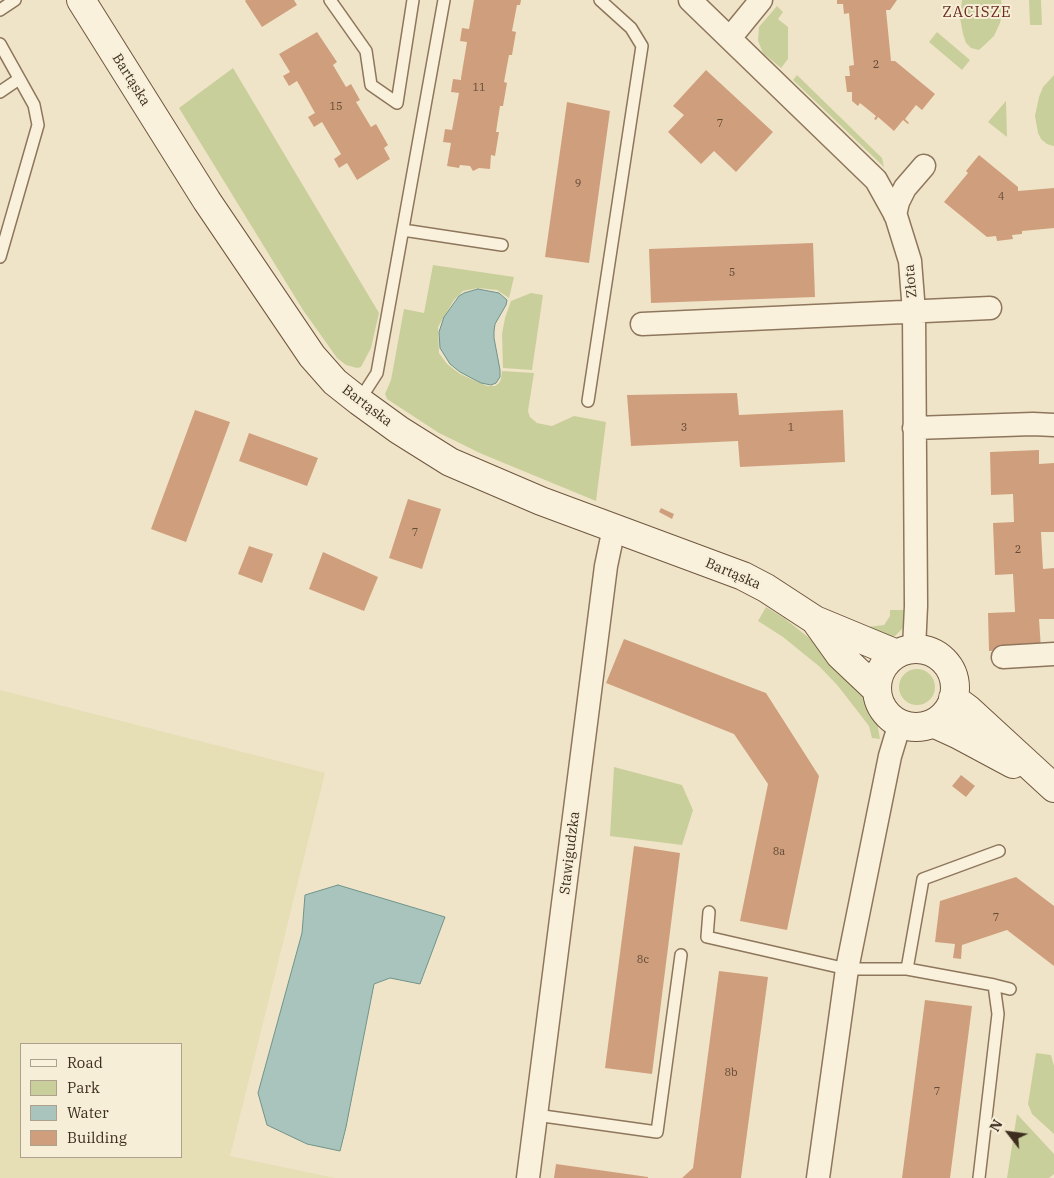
<!DOCTYPE html>
<meta charset="utf-8">
<style>
body{margin:0}
#map{position:relative;width:1054px;height:1178px;overflow:hidden;background:#f0e4c8;font-family:"IBM Plex Serif",serif}
canvas{display:block}
.legend{position:absolute;left:20px;top:1043px;width:162px;height:115px;box-sizing:border-box;background:#f7eed8;border:1px solid #ada18e;margin:0;padding:6px 9px;list-style:none;font-size:15px;color:#3d2e20}
.legend li{display:flex;align-items:center;gap:10px;height:25px}
.legend b{width:25px;border:1px solid #ada18e}
.north{position:absolute;left:984px;top:1108px;width:50px;height:50px;-webkit-text-stroke:4px #f7eed8;paint-order:stroke;rotate:300deg;font-size:14px;font-weight:700;line-height:20px;text-align:center;color:#3d2e20}
.north::after{content:'';display:block;margin:auto;width:18px;height:22px;background:#3d2e20;clip-path:polygon(50% 0,100% 100%,50% 72%,0 100%)}
</style>
<div id="map">
<canvas width="1054" height="1178"></canvas>
<ul class="legend">
<li><b style="height:6px;background:#faf1dc"></b>Road</li>
<li><b style="height:14px;background:#c9cf9b"></b>Park</li>
<li><b style="height:14px;background:#a9c4bc"></b>Water</li>
<li><b style="height:14px;background:#cf9f7d"></b>Building</li>
</ul>
<div class="north">N</div>
</div>
<script>
const g = document.querySelector('canvas').getContext('2d');
g.lineJoin = 'round';
function paint(path, color) { g.fillStyle = color; g.fill(path, 'evenodd'); }
const toPath = rows => new Path2D(rows.map(r => 'M' + r).join(''));
function trace(path, color, width, dash) { g.strokeStyle = color; g.lineWidth = width; g.lineCap = dash ? 'butt' : 'round'; g.setLineDash(dash || []); g.stroke(path); }
function label(font, color, halo, rows, align = 'center') {
  g.font = font + ' "IBM Plex Serif",serif'; g.lineWidth = 4; g.setLineDash([]); g.textBaseline = 'middle'; g.strokeStyle = halo; g.fillStyle = color; for (const [text, x, y, turn = 0] of rows) {
    g.save(); g.translate(x, y); g.rotate((+turn || 0) * Math.PI / 180); g.textAlign = isNaN(turn) ? turn : align; if (halo) g.strokeText(text, 0, 0); g.fillText(text, 0, 0); g.restore();
  }
}
const farmland = toPath([
 [0,690,325,773,230,1156,335,1178,0,1178],
 [21,1044,181,1044,181,1157,21,1157]
]);
const green = toPath([
 [962,0,1001,0,1003,10,1000,23,994,36,979,50,971,48,966,43,963,34,960,18],
 [1029,0,1041,0,1042,25,1030,25],
 [777,6,783,12,778,19,788,27,788,59,781,68,763,53,758,41,759,27],
 [937,32,970,60,962,70,929,42],
 [233,68,379,313,371,348,361,367,357,368,346,365,337,358,330,348,303,310,179,108],
 [797,75,882,158,884,167,793,80],
 [1054,75,1054,146,1053,146,1047,144,1041,139,1038,133,1035,116,1039,97,1043,87],
 [1006,101,1007,137,988,122],
 [433,265,514,277,509,298,497,290,478,288,463,291,454,300,438,327,439,353,447,364,460,374,487,386,495,386,499,383,501,379,502,371,534,373,528,411,530,417,537,423,552,426,574,416,606,422,596,501,482,454,439,433,387,399,385,394,391,380,404,309,424,313],
 [531,293,543,295,532,370,503,368,502,334,505,318,511,301],
 [766,607,784,618,808,637,866,695,876,716,880,739,872,738,869,726,838,686,820,667,783,637,758,621],
 [890,610,908,610,902,629,895,636,890,638,867,627,884,625,890,616],
 '899 687a18 18 0 1 1 36 0a18 18 0 1 1-36 0Z',
 [614,767,682,785,693,810,682,845,610,836],
 [1036,1053,1051,1055,1054,1066,1054,1134,1032,1114,1028,1104],
 [1017,1114,1054,1154,1054,1174,1049,1178,1007,1178]
]);
const water = toPath([
 [478,289,499,293,507,300,506,305,495,324,494,331,494,338,500,370,500,377,496,383,491,385,481,383,460,372,450,364,440,348,439,332,444,317,459,296,464,293,478,289],
 [338,885,445,917,420,984,390,978,374,984,346,1127,340,1151,307,1144,267,1125,258,1093,302,933,305,895,338,885]
]);
const building = toPath([
 [246,0,294,0,297,5,262,27,245,1],
 [474,0,521,0,520,5,517,5,512,31,516,32,512,55,509,55,504,82,507,83,503,106,500,106,496,132,499,132,495,156,491,155,490,169,479,168,473,171,470,166,460,165,459,168,447,166,451,143,443,142,445,129,452,130,459,93,451,92,453,79,461,80,461,78,467,42,460,41,462,28,469,29],
 [837,0,897,0,890,10,886,10,891,61,895,61,935,94,922,110,916,105,905,119,909,123,908,124,903,120,894,131,878,117,876,120,874,119,876,116,860,103,858,106,852,101,852,92,847,92,845,76,850,76,849,66,854,65,851,35,849,13,844,14,843,4,837,4],
 [317,32,337,62,333,65,346,87,351,84,360,100,356,102,371,127,376,124,388,145,384,148,390,159,357,180,347,163,339,168,334,159,341,154,322,122,314,127,308,117,315,113,297,81,289,86,283,76,290,72,279,54],
 [706,70,773,132,736,172,714,151,701,164,668,132,684,115,673,106],
 [567,102,610,111,589,263,545,257],
 [979,155,1018,187,1018,191,1054,188,1054,228,1022,231,1022,234,1012,235,1013,239,997,241,996,236,987,237,944,202,968,173,966,171],
 [813,243,815,297,651,303,649,249],
 [737,393,739,415,843,410,845,462,740,467,738,441,631,446,627,395],
 [195,410,230,422,186,542,151,529],
 [249,433,318,458,307,486,239,461],
 [1039,450,1039,464,1054,463,1054,532,1041,532,1043,569,1054,568,1054,619,1039,619,1041,649,989,651,988,613,1015,612,1013,574,995,575,993,523,1014,522,1013,494,991,495,990,452],
 [408,499,441,509,422,569,389,558],
 [661,508,674,514,672,519,659,512],
 [249,546,273,554,262,583,238,574],
 [323,552,378,577,364,611,309,589],
 [624,639,766,693,819,776,787,930,740,921,768,784,734,734,606,683],
 [961,775,975,786,966,797,952,786],
 [634,846,680,853,652,1074,605,1068],
 [1016,877,1054,906,1054,966,1007,930,962,945,961,959,953,958,955,944,935,942,940,901],
 [719,971,768,977,741,1178,682,1178,693,1168],
 [925,1000,972,1006,950,1178,902,1178],
 [556,1164,648,1177,648,1178,554,1178]
]);
const lane = toPath([
 [330,0,366,51,371,85,397,103,413,0],
 [0,10,15,0],
 [0,44,34,105,38,125,0,257],
 [0,92,19,79],
 [403,230,502,245],
 [359,401,377,373,444,0],
 [588,401,642,46,631,28,600,0],
 [709,912,707,937,847,969,907,969,994,985,998,1014,979,1178],
 [907,969,923,879,999,851],
 [994,985,1010,989],
 [536,1115,657,1132,681,955]
]);
const street = toPath([
 [690,0,876,180,896,216,910,261,914,312,916,606,914,649],
 [730,38,761,0],
 [895,215,898,202,905,188,924,166],
 [642,324,990,308],
 [914,428,1033,424,1054,425],
 [1003,657,1054,654],
 [528,1178,606,566,614,528],
 [818,1178,847,969,890,756,900,723]
]);
const secondary = toPath([
 [81,0,207,201,312,356,335,382,359,401,399,430,450,462,541,501,743,576,766,588,815,620,897,654],
 [815,620,840,655,877,690],
 '877 688a39 39 0 1 1 78 0a39 39 0 1 1-78 0Z',
 [953,698,968,709,1054,788],
 [933,723,957,734,1013,764]
]);
const numberNames = [
 ["2",876,65],
 ["11",479,88],
 ["15",336,107],
 ["7",720,124],
 ["9",578,184],
 ["4",1001,197],
 ["5",732,273],
 ["3",684,428],
 ["1",791,428],
 ["7",415,533],
 ["2",1018,550],
 ["8a",779,852],
 ["7",996,918],
 ["8c",643,960],
 ["8b",731,1073],
 ["7",937,1092]
];
const streetNames = [
 ["Bartąska",131,80,58],
 ["Złota",911,281,-95],
 ["Bartąska",367,406,37],
 ["Bartąska",733,574,23],
 ["Stawigudzka",570,853,-83]
];
const neighbourhoodNames = [
 ["ZACISZE",977,13]
];
paint(farmland, '#e6deb5');
paint(green, '#c9cf9b');
paint(water, '#a9c4bc');
trace(water, '#6f938a', 1);
paint(building, '#cf9f7d');
trace(lane, '#8d765c', 14);
trace(street, '#8d765c', 25);
trace(secondary, '#6f573f', 30);
trace(lane, '#faf1dc', 11);
trace(street, '#faf1dc', 22);
trace(secondary, '#faf1dc', 28);
label('11px', '#624a37', null, numberNames);
label('14px', '#3d2e20', '#f7eed8', streetNames);
g.letterSpacing = '1px';
label('15px', '#6b2e1e', '#f7eed8', neighbourhoodNames);
g.letterSpacing = '0px';
</script>
